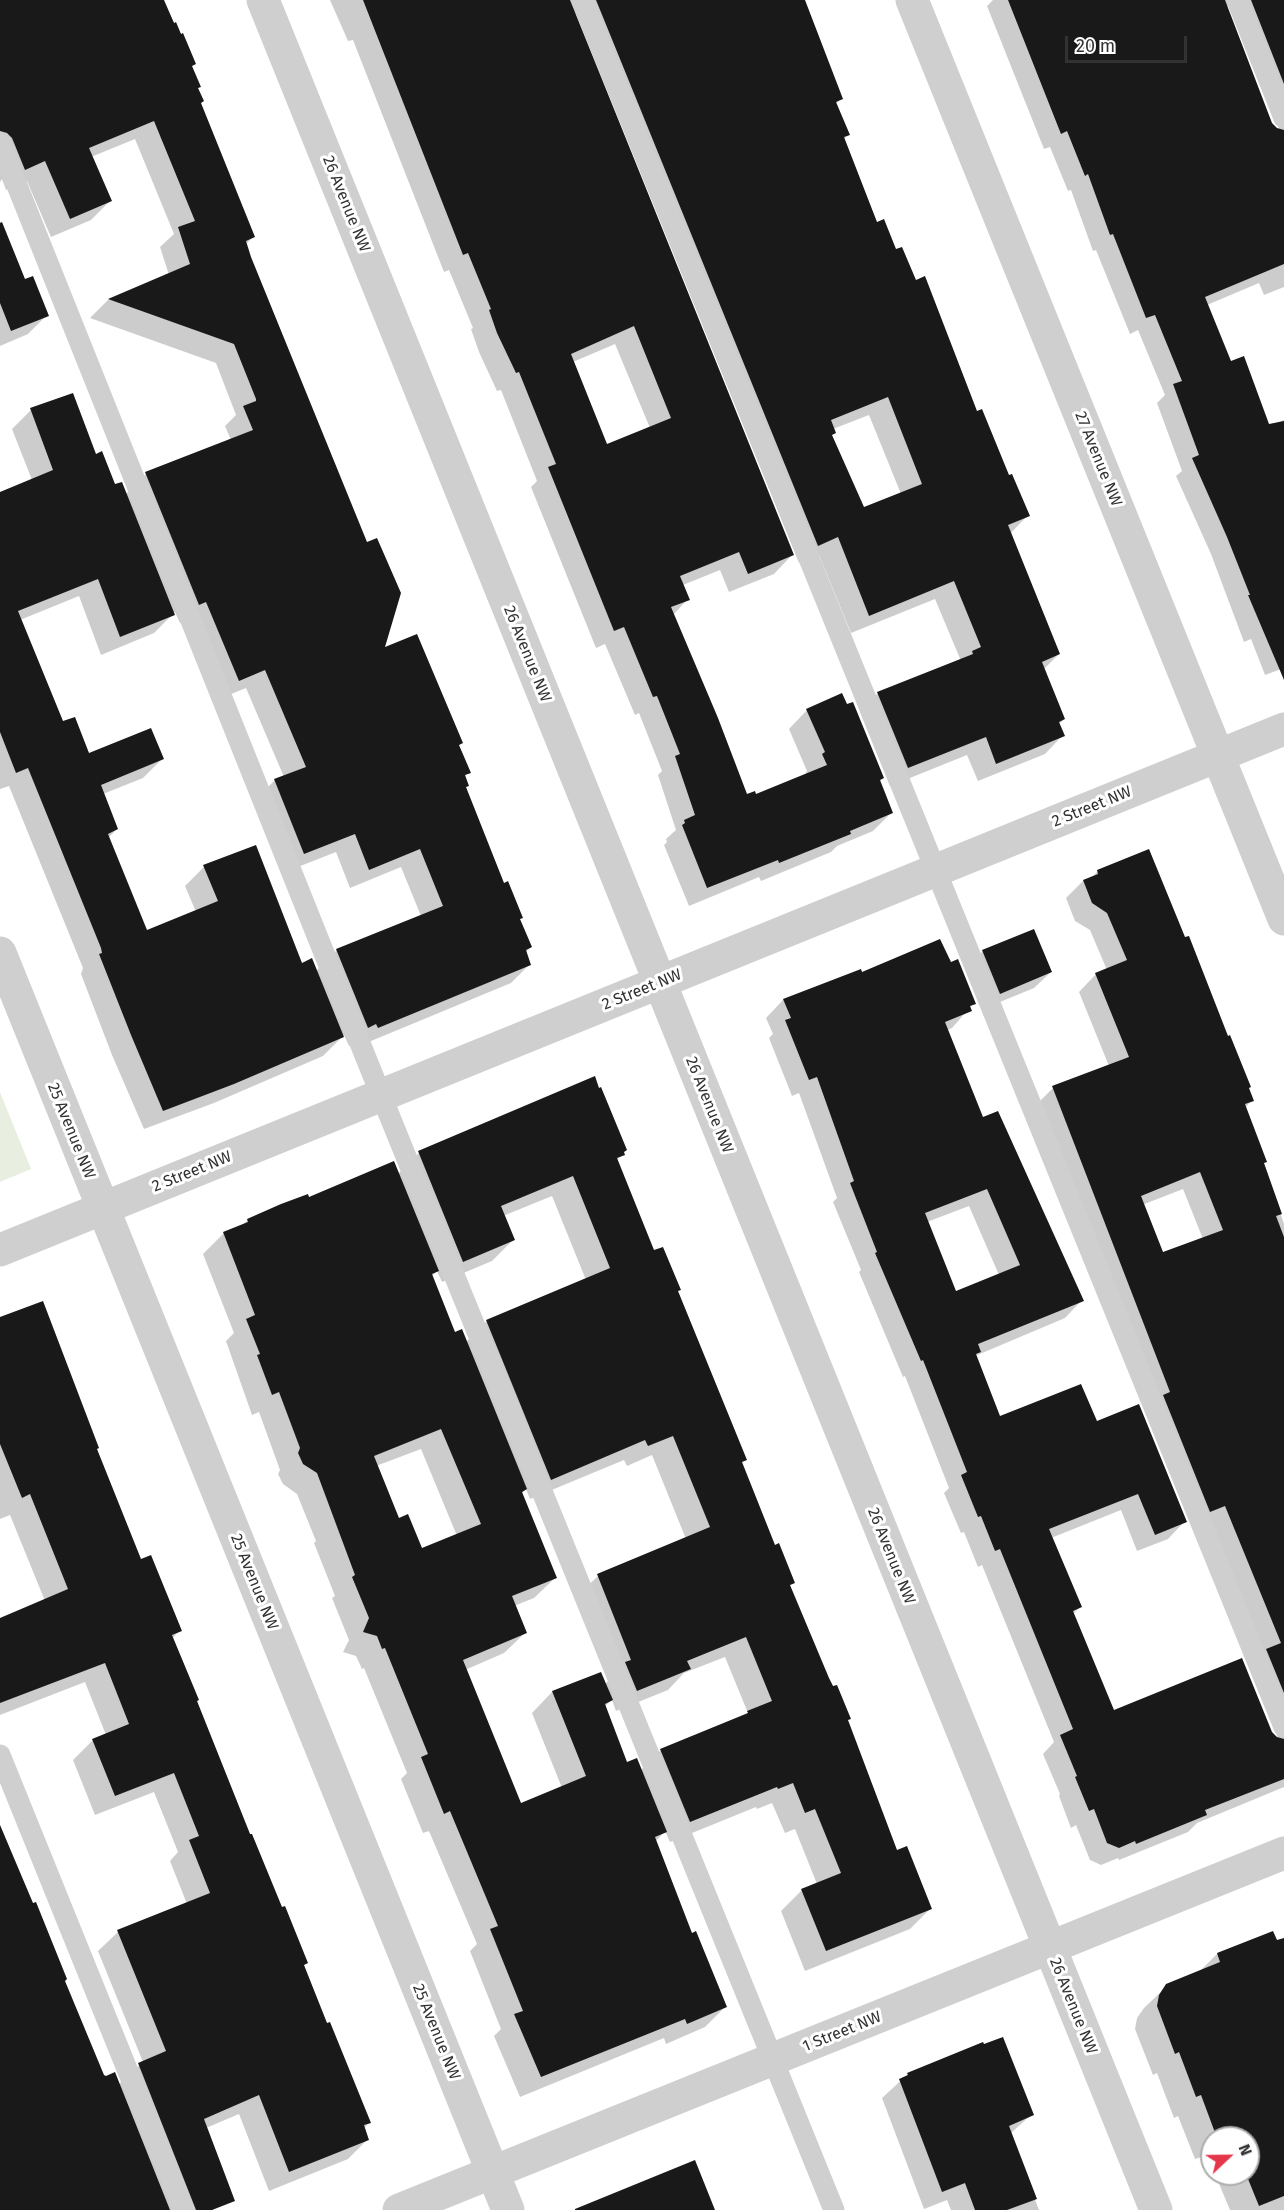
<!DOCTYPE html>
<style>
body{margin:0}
#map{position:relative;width:1284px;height:2210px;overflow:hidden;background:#fff;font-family:"Fira Sans",sans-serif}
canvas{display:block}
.north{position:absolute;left:1200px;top:2126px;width:60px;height:60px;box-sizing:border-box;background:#fff;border:2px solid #adadad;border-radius:50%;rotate:68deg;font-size:16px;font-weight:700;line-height:24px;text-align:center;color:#323232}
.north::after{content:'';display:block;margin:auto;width:21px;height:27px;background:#e5374a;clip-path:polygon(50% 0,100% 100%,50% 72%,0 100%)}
.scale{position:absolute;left:1065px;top:36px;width:122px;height:27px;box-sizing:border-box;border:3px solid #323232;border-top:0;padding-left:8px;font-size:18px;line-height:21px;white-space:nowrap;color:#323232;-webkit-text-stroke:4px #fff;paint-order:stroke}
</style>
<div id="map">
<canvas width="1284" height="2210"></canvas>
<div class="north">N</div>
<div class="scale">20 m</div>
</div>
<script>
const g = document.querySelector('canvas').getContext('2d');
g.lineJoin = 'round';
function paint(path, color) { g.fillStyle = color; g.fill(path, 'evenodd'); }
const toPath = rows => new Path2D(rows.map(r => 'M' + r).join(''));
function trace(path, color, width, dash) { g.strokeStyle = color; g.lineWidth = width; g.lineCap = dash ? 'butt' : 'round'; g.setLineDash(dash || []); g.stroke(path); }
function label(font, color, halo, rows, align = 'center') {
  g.font = font + ' "Fira Sans",sans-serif'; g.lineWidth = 6; g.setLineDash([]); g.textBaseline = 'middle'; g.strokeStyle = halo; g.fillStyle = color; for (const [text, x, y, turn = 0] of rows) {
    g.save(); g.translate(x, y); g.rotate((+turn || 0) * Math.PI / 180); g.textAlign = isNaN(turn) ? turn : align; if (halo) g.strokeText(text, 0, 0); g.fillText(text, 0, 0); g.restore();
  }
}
const green = toPath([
 [0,1092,31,1169,0,1182]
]);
const shadow = toPath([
 [0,0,163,0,194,64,191,67,199,87,197,89,199,104,253,237,245,245,383,650,461,743,458,746,469,772,464,777,468,785,464,789,531,947,525,953,530,964,511,983,359,1046,357,1042,349,1046,344,1035,323,1056,214,1103,144,1129,112,1055,81,974,83,968,9,786,0,789,0,493,32,480,12,429,31,410,95,456,114,486,125,495,146,474,231,440,225,426,236,415,216,363,90,318,108,300,169,275,160,247,174,234,135,139,91,157,110,201,91,220,51,237,27,181,6,190,2,179,0,182],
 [79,596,101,655,154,633,175,612,180,623,187,620,219,699,246,688,284,777,275,780,256,799,285,872,336,852,350,888,401,867,421,916,337,950,316,971,301,965,204,867,185,886,196,912,146,932,108,838,117,829,103,794,143,778,162,759,88,755,62,723,20,620],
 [330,0,804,0,841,98,836,104,848,135,843,140,876,224,895,251,1028,515,1010,534,1059,654,1044,669,1064,719,1059,724,1063,735,1045,754,978,781,967,755,890,786,860,712,878,693,961,661,935,599,851,633,819,555,799,563,576,14,570,10,792,555,774,574,729,592,720,570,683,585,688,599,673,615,746,796,755,796,805,775,807,771,789,729,807,710,883,778,879,782,891,813,873,831,837,846,831,852,761,881,759,877,689,906,664,845,667,842,666,839,676,830,658,775,662,771,639,713,635,715,605,644,596,648,531,487,537,481,501,390,497,391,479,352,471,329,473,328,449,270,444,272,353,40,348,41],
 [615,344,650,428,607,445,573,362],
 [869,415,901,494,863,509,831,436,833,429],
 [993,0,1284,0,1284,287,1264,295,1259,283,1207,305,1230,363,1268,426,1284,420,1284,668,1265,675,1251,639,1244,642,1211,554,1176,476,1182,471,1157,403,1165,395,1138,330,1130,334,1096,250,1093,251,1071,190,1068,191,1050,147,1044,149,987,6],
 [1224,5,1228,6,1232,12,1280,131,1271,124],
 [0,221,24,281,47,315,28,334,0,346],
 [1098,871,1247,1089,1252,1100,1245,1108,1284,1224,1284,1787,1197,1823,1188,1832,1119,1860,1118,1858,1101,1865,1090,1860,1076,1825,1071,1828,1059,1796,1060,1794,1043,1754,1054,1742,982,1565,978,1567,964,1532,961,1533,944,1493,949,1488,905,1376,903,1377,859,1272,861,1270,833,1202,837,1198,799,1093,792,1096,769,1038,773,1034,766,1018,783,1000,860,971,862,974,950,964,974,1003,952,1028,947,1030,982,1119,1082,1300,1065,1318,975,1356,999,1418,1096,1423,1185,1521,1168,1539,1137,1551,1121,1510,1051,1538,1080,1607,1073,1614,1114,1712,1271,1733,1280,1743,1250,1668,1036,1105,1053,1088,1109,1066,1079,992,1096,974,1107,970,1090,930,1075,921,1066,898,1083,881,1091,878],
 [1183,1189,1203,1239,1163,1254,1142,1205],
 [969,1206,999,1275,956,1293,927,1222],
 [983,951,1051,972,1034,988,983,1009,966,968],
 [594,1078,623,1154,616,1161,653,1252,679,1290,677,1292,745,1459,741,1463,774,1547,793,1582,789,1587,846,1721,896,1852,931,1908,910,1929,805,1971,781,1911,801,1891,817,1884,795,1829,785,1833,772,1803,757,1809,756,1807,670,1842,665,1831,655,1842,692,1935,725,2007,705,2027,666,2044,664,2038,520,2097,494,2036,501,2029,470,1951,477,1944,429,1831,423,1833,401,1779,407,1773,364,1668,362,1669,356,1656,343,1652,349,1640,332,1598,335,1596,314,1543,316,1541,297,1494,283,1484,278,1474,280,1470,259,1412,252,1415,226,1341,234,1333,203,1254,224,1233,241,1226,248,1220,308,1198,398,1174,419,1153],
 [552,1196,586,1280,487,1321,466,1342,454,1334,431,1277,437,1271,442,1282,492,1261,513,1240,503,1216],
 [421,1449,457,1536,421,1550,398,1520,376,1466],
 [652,1455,686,1539,598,1576,577,1596,610,1679,605,1684,601,1673,552,1692,532,1713,562,1788,520,1805,465,1670,504,1653,525,1633,514,1606,534,1598,555,1578,521,1494,526,1489,530,1499,624,1460,627,1466],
 [725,1657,748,1713,744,1716,661,1750,640,1771,626,1764,604,1707,612,1700,616,1711,668,1690,684,1673],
 [0,1319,96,1450,140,1561,180,1630,172,1639,303,1966,369,2123,364,2128,368,2139,348,2159,269,2191,239,2114,206,2128,230,2193,213,2210,0,2210,0,1825,103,2076,118,2085,143,2062,98,1951,118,1932,187,1904,170,1861,178,1852,154,1792,95,1815,73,1760,93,1740,106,1735,85,1682,0,1715,0,1619,45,1601,10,1515,0,1519],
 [1272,1933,1276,1942,1284,1939,1284,2210,1230,2210,1215,2174,1248,2174,1248,2138,1212,2138,1212,2168,1207,2155,1195,2159,1178,2116,1174,2118,1157,2073,1153,2075,1135,2029,1137,2018,1144,2008,1167,1986,1199,1972,1217,1954],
 [908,2074,1032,2114,1010,2134,1039,2210,951,2210,947,2200,924,2209,882,2098]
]);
const building = toPath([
 [0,0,164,0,174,23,176,22,181,34,183,33,196,64,192,66,201,87,198,88,204,101,201,103,255,237,246,241,251,257,367,542,377,538,401,593,385,647,417,634,463,743,459,745,471,773,465,775,469,786,466,787,504,883,508,881,523,918,520,919,532,947,526,950,531,965,378,1028,376,1024,368,1028,336,949,443,906,420,849,369,870,355,834,304,854,274,779,306,767,265,670,239,681,206,602,199,605,145,472,253,430,243,406,256,401,256,399,234,344,108,299,190,264,178,227,195,221,154,121,89,148,112,201,70,219,45,161,25,170,12,138,7,133,0,131],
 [363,0,570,0,794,555,748,574,739,552,680,576,690,600,671,607,718,718,747,794,755,791,756,794,827,765,822,754,825,752,806,709,842,693,847,704,853,702,884,778,880,780,893,813,850,831,851,834,779,863,778,860,707,888,682,825,685,823,684,820,695,815,675,756,680,754,657,696,653,697,624,627,614,631,548,467,556,464,519,372,516,373,497,333,489,310,491,309,468,253,463,255],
 [634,326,671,418,607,444,571,354],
 [596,0,805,0,843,99,836,102,850,135,844,137,877,222,884,219,896,249,902,247,916,280,925,276,977,411,982,409,1009,475,1012,474,1030,516,1008,525,1060,654,1042,662,1065,719,1059,722,1065,736,996,764,986,737,908,768,877,692,973,654,972,651,981,647,954,581,869,616,838,537,818,546],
 [888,397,922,484,864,507,832,435,836,433,831,420],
 [1008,0,1225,0,1272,123,1277,128,1284,130,1284,264,1205,297,1231,361,1244,356,1269,424,1284,421,1284,680,1248,595,1250,595,1227,537,1192,458,1199,455,1173,384,1182,381,1155,315,1146,318,1113,234,1110,235,1088,174,1085,176,1067,131,1061,134],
 [1251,0,1284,0,1284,84],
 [2,222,25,279,33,276,49,316,11,331,0,303,0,223],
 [73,393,96,454,102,451,115,484,122,482,175,615,120,637,98,579,18,611,63,721,75,717,89,753,151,728,164,759,101,785,118,829,108,834,147,930,218,901,203,865,256,845,302,963,312,958,344,1037,234,1084,163,1111,131,1035,99,954,102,953,101,948,28,768,16,773,0,732,0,492,53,470,30,408],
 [1149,849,1185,937,1189,936,1228,1036,1230,1035,1251,1087,1249,1088,1254,1101,1245,1104,1267,1162,1264,1163,1282,1214,1276,1216,1284,1237,1284,1693,1266,1649,1281,1643,1225,1506,1210,1512,1163,1395,1170,1392,1052,1086,1129,1057,1095,973,1127,960,1107,913,1092,903,1083,880,1098,874,1097,870],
 [1200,1172,1223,1230,1163,1252,1141,1196],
 [1034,929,1052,972,1000,994,982,950],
 [940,939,951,962,958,959,976,1004,970,1006,972,1011,945,1022,983,1117,998,1111,1084,1301,978,1344,981,1352,976,1354,1000,1416,1081,1384,1097,1421,1139,1404,1187,1522,1155,1535,1138,1494,1049,1529,1082,1607,1073,1611,1114,1710,1242,1658,1272,1732,1277,1737,1284,1739,1284,1779,1205,1810,1207,1815,1136,1844,1135,1841,1119,1848,1107,1843,1094,1809,1089,1811,1075,1777,1077,1776,1060,1735,1073,1729,1000,1549,995,1551,981,1516,978,1517,961,1475,967,1472,923,1360,921,1361,875,1253,877,1252,850,1183,854,1181,817,1077,809,1080,785,1020,791,1018,783,999,861,969,862,972],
 [987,1189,1020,1265,956,1291,925,1213],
 [595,1076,599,1088,601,1087,627,1150,624,1152,625,1155,617,1158,654,1250,663,1247,681,1290,678,1291,747,1460,742,1462,775,1545,779,1543,795,1583,790,1585,829,1678,833,1686,837,1685,851,1719,848,1720,897,1850,907,1846,932,1909,826,1951,801,1889,841,1873,815,1809,805,1813,793,1783,778,1789,777,1787,690,1822,660,1749,748,1713,747,1711,772,1701,746,1637,687,1661,691,1669,637,1691,625,1662,631,1660,597,1574,710,1527,673,1436,648,1446,645,1440,551,1480,486,1320,610,1268,573,1176,501,1206,515,1240,463,1262,418,1151],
 [394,1161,439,1271,432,1274,455,1332,462,1329,527,1489,522,1492,557,1578,512,1596,527,1633,463,1660,521,1803,586,1776,552,1691,601,1672,613,1700,605,1704,627,1762,637,1758,667,1832,655,1837,692,1933,696,1931,727,2007,687,2024,685,2019,541,2077,514,2014,523,2011,490,1929,498,1926,450,1811,444,1814,421,1757,428,1754,385,1648,382,1649,377,1636,363,1632,369,1618,352,1577,355,1575,317,1473,303,1464,298,1453,300,1448,279,1392,272,1395,257,1355,260,1354,246,1319,255,1315,223,1232,248,1222,247,1219,281,1204,308,1194,309,1197],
 [441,1429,481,1524,422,1548,408,1514,399,1518,374,1456],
 [43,1301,99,1448,97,1449,141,1559,151,1555,182,1631,172,1635,199,1700,197,1701,250,1834,252,1834,282,1907,285,1906,308,1963,304,1965,327,2023,330,2022,371,2123,364,2125,369,2140,289,2172,259,2095,204,2119,235,2201,212,2210,196,2210,138,2063,166,2051,117,1930,210,1893,189,1840,199,1836,174,1773,115,1796,92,1739,129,1724,105,1663,0,1703,0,1618,68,1589,30,1494,22,1498,0,1444,0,1317],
 [0,1825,33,1903,36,1902,67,1979,65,1981,104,2075,106,2076,115,2072,170,2210,0,2210],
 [1273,1931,1277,1940,1284,1938,1284,2196,1259,2206,1246,2174,1248,2174,1248,2138,1217,2138,1201,2095,1196,2097,1179,2052,1175,2054,1157,2006,1159,1995,1166,1984,1220,1962,1217,1953],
 [1003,2037,1034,2115,1009,2126,1037,2199,1007,2210,975,2210,965,2183,942,2192,899,2079,908,2075,907,2073,983,2042,984,2044],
 [695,2160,715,2210,575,2210,575,2209]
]);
const lane = toPath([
 [582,0,1284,1727],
 [1237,0,1284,118],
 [0,143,368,1063,834,2210],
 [0,1755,184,2210]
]);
const street = toPath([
 [263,0,1156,2210],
 [912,0,1284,919],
 [0,953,508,2210],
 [0,1250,1284,729],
 [399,2210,1284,1853]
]);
const streetNames = [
 ["26 Avenue NW",346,204,68],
 ["27 Avenue NW",1098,459,68],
 ["26 Avenue NW",527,654,68],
 ["2 Street NW",1092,807,-22],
 ["2 Street NW",642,990,-22],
 ["26 Avenue NW",709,1105,68],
 ["25 Avenue NW",71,1131,68],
 ["2 Street NW",192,1172,-22],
 ["26 Avenue NW",891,1556,68],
 ["25 Avenue NW",254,1582,68],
 ["26 Avenue NW",1073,2006,68],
 ["25 Avenue NW",436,2032,68],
 ["1 Street NW",842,2032,-22]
];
paint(green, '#e8eee0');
paint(shadow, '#0003');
paint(building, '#191919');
trace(lane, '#cfcfcf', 21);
trace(street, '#cfcfcf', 33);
label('16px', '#323232', '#fff', streetNames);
</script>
